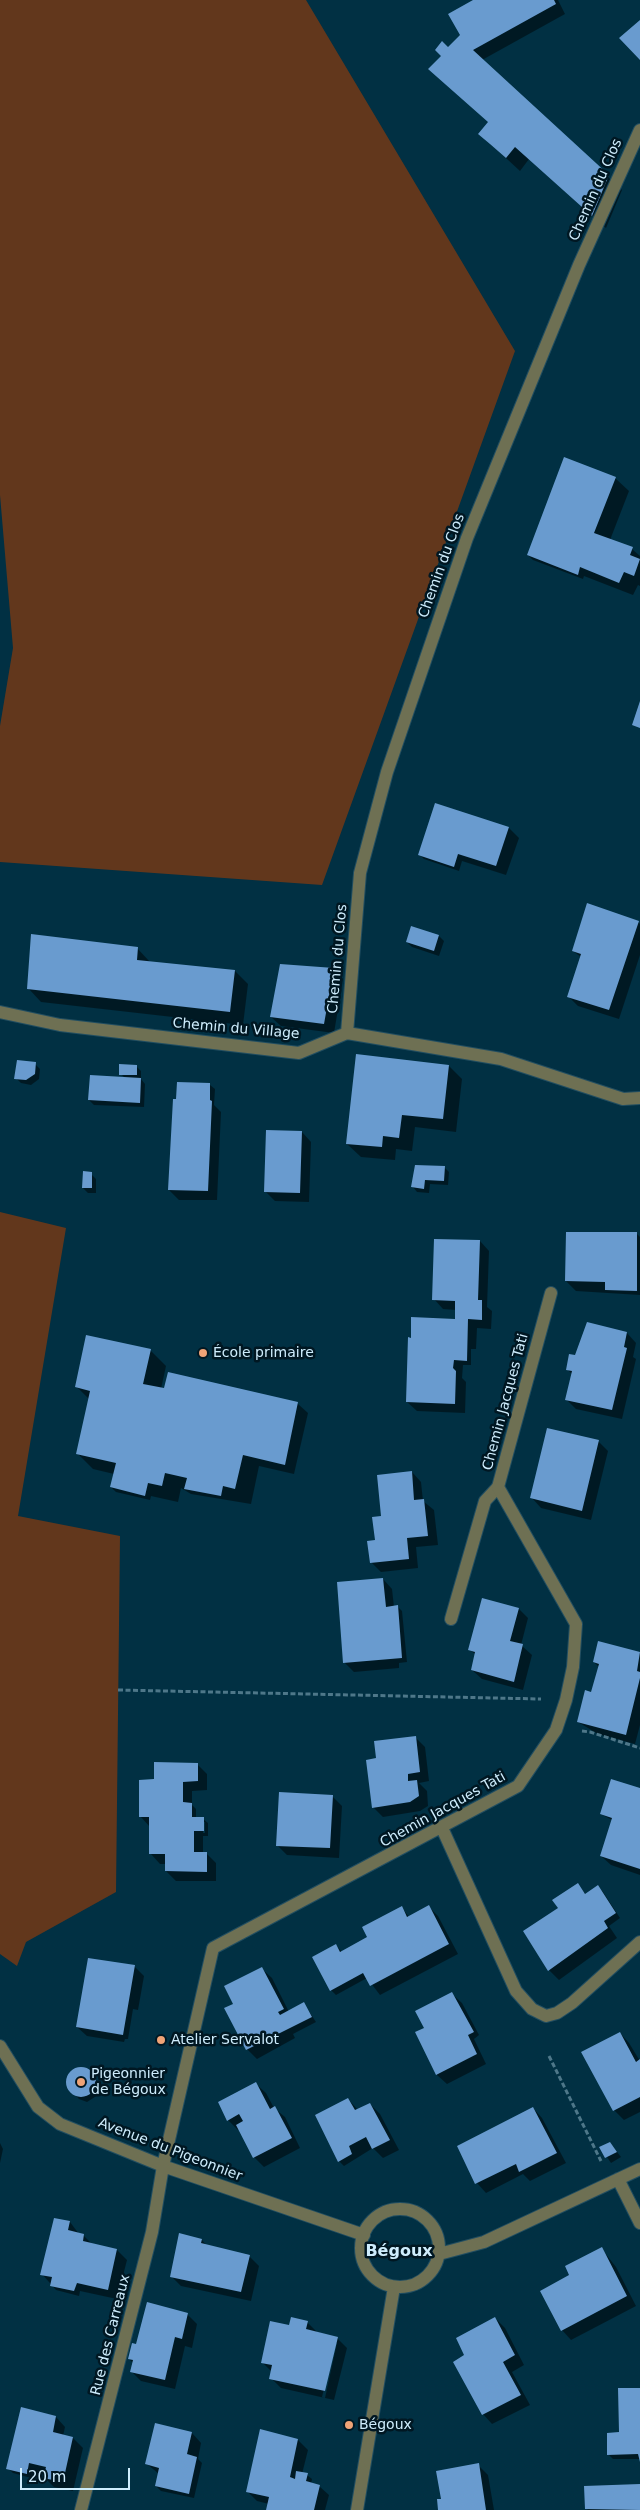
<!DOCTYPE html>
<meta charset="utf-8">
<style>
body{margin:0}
#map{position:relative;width:640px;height:2510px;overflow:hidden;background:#013043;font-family:"DejaVu Sans",sans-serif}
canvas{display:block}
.scale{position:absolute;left:20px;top:2468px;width:110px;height:22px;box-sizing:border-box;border:2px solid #ceedfd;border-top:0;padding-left:6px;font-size:15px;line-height:18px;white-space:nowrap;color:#ceedfd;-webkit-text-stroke:4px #001722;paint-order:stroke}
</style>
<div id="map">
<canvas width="640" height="2510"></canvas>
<div class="scale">20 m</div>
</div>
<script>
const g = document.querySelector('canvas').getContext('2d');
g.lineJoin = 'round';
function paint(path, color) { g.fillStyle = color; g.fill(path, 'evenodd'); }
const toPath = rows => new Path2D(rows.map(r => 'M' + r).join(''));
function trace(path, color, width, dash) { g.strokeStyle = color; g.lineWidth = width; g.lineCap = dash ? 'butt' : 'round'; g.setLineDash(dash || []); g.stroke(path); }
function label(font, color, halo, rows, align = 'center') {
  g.font = font + ' "DejaVu Sans",sans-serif'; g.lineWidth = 5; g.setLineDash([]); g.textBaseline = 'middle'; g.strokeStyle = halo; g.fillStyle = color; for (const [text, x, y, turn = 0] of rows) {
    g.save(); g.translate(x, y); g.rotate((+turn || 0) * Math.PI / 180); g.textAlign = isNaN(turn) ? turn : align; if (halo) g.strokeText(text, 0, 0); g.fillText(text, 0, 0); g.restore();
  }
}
const green = toPath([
 [0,0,306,0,515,351,322,885,0,862,0,726,13,648,0,495],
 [0,1212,66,1228,18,1516,120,1536,116,1892,26,1942,17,1966,0,1954]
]);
const shadow = toPath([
 [475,0,558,0,565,14,482,60,622,190,606,228,529,159,520,171,494,147,489,123,448,49,460,37],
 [615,478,629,491,610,540,632,549,640,556,640,586,638,585,633,595,584,576,583,579,533,560,528,555],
 [436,804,509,828,519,838,506,875,462,861,459,871,424,859,419,854],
 [638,922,640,924,640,955,619,1019,578,1006,568,996,581,957,573,951],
 [412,928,439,936,444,941,439,956,412,947,407,942],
 [137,948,150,962,235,971,248,984,243,1025,41,1002,28,988],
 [334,969,343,979,334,1033,281,1026,271,1017],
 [35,1064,40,1069,39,1079,31,1085,21,1083,16,1078],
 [136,1066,141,1071,141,1079,145,1084,144,1107,94,1105,89,1100,125,1078,121,1074],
 [449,1066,462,1079,456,1132,415,1127,412,1151,396,1149,395,1160,361,1157,347,1144],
 [210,1085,215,1089,214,1105,221,1112,217,1200,179,1200,169,1190],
 [302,1132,311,1142,309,1202,275,1201,265,1191],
 [444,1167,449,1172,448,1185,430,1184,429,1193,417,1192,413,1187],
 [91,1174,96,1179,96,1193,88,1193,83,1188],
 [636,1233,640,1237,640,1295,576,1291,566,1281],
 [480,1241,489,1251,487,1307,492,1311,491,1329,477,1328,476,1349,471,1349,471,1365,463,1365,462,1378,466,1382,465,1413,417,1411,407,1402,412,1339,456,1321,456,1310,443,1309,434,1299],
 [627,1333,636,1343,633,1357,636,1359,622,1419,576,1409,566,1399,572,1374,567,1369,576,1358,581,1339],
 [150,1350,166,1366,161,1389,256,1394,298,1404,308,1413,294,1474,259,1466,251,1504,191,1494,181,1488,178,1502,151,1496,150,1500,116,1492,111,1487,114,1474,93,1469,77,1453,89,1399,77,1387],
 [548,1430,599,1442,608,1451,591,1520,541,1508,532,1498],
 [412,1472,421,1482,423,1501,434,1510,438,1545,416,1547,418,1568,381,1572,371,1562,383,1517],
 [383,1579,392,1589,394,1607,397,1606,402,1611,407,1662,399,1663,399,1668,354,1672,344,1662],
 [519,1609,528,1618,521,1645,532,1655,523,1690,482,1679,472,1670,476,1655,469,1649],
 [599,1643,640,1653,640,1725,635,1744,598,1734,578,1722,592,1693,599,1667,594,1662],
 [415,1737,425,1747,429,1781,419,1783,427,1791,428,1806,420,1811,383,1817,373,1807,377,1759],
 [197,1764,207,1774,207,1790,192,1791,192,1805,196,1809,196,1818,203,1819,208,1823,208,1836,203,1836,203,1853,206,1853,216,1863,216,1881,176,1881,166,1871,166,1864,160,1864,151,1854,150,1827,140,1816,155,1780],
 [203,1822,205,1822,205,1833,203,1833],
 [640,1790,640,1875,611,1865,601,1856,612,1820,601,1814],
 [332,1796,342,1806,339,1858,287,1855,277,1845],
 [578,1885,586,1895,598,1887,603,1892,620,1918,609,1926,617,1938,559,1980,549,1970,559,1909],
 [429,1907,438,1916,458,1954,380,1995,367,1978,336,1995,331,1990,336,1945,342,1952,369,1938,402,1908,409,1917],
 [134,1966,144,1976,138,2010,133,2009,128,2039,125,2039,124,2042,87,2036,77,2027],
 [262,1969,272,1978,289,2012,304,2004,316,2022,293,2034,295,2038,257,2059,247,2049,235,2004],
 [452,1994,462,2003,479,2035,474,2039,486,2064,447,2084,437,2075,417,2033,425,2029],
 [620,2033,629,2043,640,2061,640,2112,624,2120,614,2110],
 [76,2069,89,2070,101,2087,98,2095,87,2102,79,2099,68,2087,70,2074],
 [256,2084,266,2093,274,2108,285,2117,300,2148,264,2167,254,2157,239,2129,238,2130,228,2120],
 [348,2099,358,2110,370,2104,380,2114,399,2150,383,2158,373,2148,344,2166,339,2161],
 [533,2108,542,2118,566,2163,530,2181,523,2174,486,2193,477,2183,458,2147],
 [0,2143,3,2149,0,2163],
 [610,2143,621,2157,611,2163,601,2148],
 [55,2219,70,2222,79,2234,84,2236,93,2245,117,2250,127,2260,117,2299,80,2291,79,2296,56,2290,42,2274],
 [180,2235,202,2240,207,2246,249,2256,259,2266,251,2301,181,2286,171,2276],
 [601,2248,616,2267,636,2306,571,2340,562,2330,571,2276],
 [187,2314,197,2324,192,2348,185,2346,175,2389,141,2381,131,2371,133,2363,129,2359,137,2346],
 [495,2318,505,2328,524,2365,512,2372,530,2405,492,2424,483,2414,466,2356],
 [307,2322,317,2332,337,2338,347,2348,334,2400,281,2388,271,2378,272,2372,262,2362,290,2327],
 [335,2343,337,2343,325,2398,322,2397],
 [640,2389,640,2459,613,2459,609,2455],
 [56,2417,65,2427,63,2436,73,2438,83,2448,73,2491,54,2487,45,2478,45,2474,33,2471,31,2478,13,2473,8,2468],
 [261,2431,298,2440,308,2450,302,2474,307,2475,312,2479,311,2484,319,2486,329,2495,325,2510,267,2510,269,2504,257,2501,247,2491],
 [192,2433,201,2443,198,2459,202,2463,194,2498,161,2491,156,2486,159,2474,147,2464],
 [478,2465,488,2475,494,2510,439,2510,442,2500],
 [640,2486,640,2510,588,2510,586,2508]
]);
const building = toPath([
 [473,0,554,0,556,4,473,50,609,175,592,216,515,147,506,158,490,144,478,134,488,122,428,69,441,56,435,50,442,41,448,47,460,35,448,14],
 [640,20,640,60,619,38],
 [564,457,616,477,594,533,633,547,630,555,640,559,634,576,624,572,619,583,580,567,578,575,527,555],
 [640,701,640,728,632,725],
 [435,803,509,827,496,866,458,854,454,867,418,855],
 [587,903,639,921,609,1010,567,997,581,954,572,951],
 [411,926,439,935,434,951,406,942],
 [31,934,138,947,137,960,235,970,230,1012,27,989],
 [280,964,334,968,324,1024,270,1017],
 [356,1054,449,1065,443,1119,402,1115,399,1138,383,1136,382,1147,346,1144],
 [17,1060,36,1062,35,1074,26,1080,14,1079],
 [119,1064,137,1065,137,1075,119,1075],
 [90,1075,141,1078,140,1103,88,1100],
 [177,1082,210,1083,210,1100,212,1101,208,1191,168,1190,173,1099,176,1099],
 [266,1130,302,1131,300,1193,264,1192],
 [415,1165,445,1166,444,1181,425,1180,424,1189,411,1187],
 [83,1171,92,1172,92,1188,82,1188],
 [566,1232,637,1232,637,1291,605,1290,605,1282,565,1281],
 [434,1239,480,1240,478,1300,482,1300,482,1320,468,1319,467,1361,454,1360,453,1368,456,1371,455,1404,406,1402,408,1337,411,1338,411,1317,455,1319,455,1301,432,1300],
 [587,1322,627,1332,624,1347,627,1348,612,1410,565,1400,572,1371,566,1370,569,1354,575,1355],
 [86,1335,151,1349,143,1384,164,1388,168,1372,298,1402,285,1465,243,1455,235,1489,223,1486,221,1496,184,1489,187,1478,165,1473,162,1486,148,1483,145,1496,110,1487,116,1463,76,1454,90,1391,75,1387],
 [547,1428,599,1440,582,1511,530,1498],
 [412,1471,414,1500,424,1499,428,1536,407,1538,409,1559,370,1563,367,1541,375,1540,372,1517,381,1516,377,1475],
 [383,1578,386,1607,398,1605,402,1658,343,1663,337,1582],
 [482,1598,519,1608,510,1641,523,1644,514,1682,471,1670,475,1652,468,1650],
 [598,1641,640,1652,637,1671,640,1672,640,1678,626,1735,577,1722,585,1690,591,1692,599,1664,593,1662],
 [416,1736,420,1772,408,1774,408,1781,417,1780,419,1796,410,1802,372,1808,366,1760,376,1758,374,1741],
 [154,1762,198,1763,198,1781,183,1782,183,1802,192,1803,192,1817,204,1817,204,1831,194,1831,194,1852,207,1852,207,1872,165,1871,165,1854,149,1854,149,1817,139,1817,139,1780,154,1779],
 [611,1779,640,1788,640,1869,600,1856,612,1818,600,1814],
 [279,1792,333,1795,330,1848,276,1846],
 [578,1883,585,1894,598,1885,616,1913,604,1921,608,1928,548,1971,523,1931,558,1908,552,1900],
 [429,1905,449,1944,370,1986,363,1973,330,1991,312,1957,336,1944,340,1952,367,1937,362,1927,402,1906,407,1917],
 [88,1958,135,1965,123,2035,76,2027],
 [262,1967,284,2009,278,2012,280,2015,304,2002,312,2017,246,2050,224,2008,233,2004,224,1986],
 [452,1992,474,2032,468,2035,477,2054,436,2075,415,2032,424,2028,415,2011],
 [620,2032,636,2062,640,2059,640,2097,613,2111,581,2052],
 '66 2082a15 15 0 1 1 30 0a15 15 0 1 1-30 0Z',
 [256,2082,270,2109,275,2106,292,2138,253,2158,236,2125,243,2121,239,2114,227,2121,218,2102],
 [348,2098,355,2110,370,2103,390,2140,372,2149,366,2137,349,2146,352,2154,338,2162,315,2115],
 [533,2107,557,2153,519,2172,516,2164,475,2184,457,2146],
 [610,2142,617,2152,605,2158,599,2147],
 [54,2218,70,2221,68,2230,84,2234,83,2241,117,2249,108,2290,77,2283,74,2291,50,2286,52,2277,40,2275],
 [179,2233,202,2239,201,2243,250,2255,241,2292,170,2277],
 [602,2247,627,2296,561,2331,540,2291,569,2275,565,2266],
 [147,2302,188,2313,182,2339,175,2337,165,2380,130,2372,133,2360,128,2359,132,2343,136,2344],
 [291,2317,308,2321,306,2329,338,2337,325,2391,269,2379,272,2365,261,2363,270,2321,289,2325],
 [495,2317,515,2355,503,2362,521,2395,482,2415,453,2362,464,2355,456,2338],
 [618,2388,640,2388,640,2462,638,2454,607,2455,607,2433,619,2432],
 [21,2407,56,2416,53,2432,73,2437,63,2482,43,2478,46,2467,29,2463,27,2474,6,2469],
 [155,2423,192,2432,187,2454,197,2457,189,2494,155,2486,159,2468,145,2464],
 [260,2429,298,2439,290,2477,295,2479,296,2471,308,2473,306,2481,320,2485,314,2510,266,2510,269,2497,246,2492],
 [479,2463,486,2510,438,2510,437,2499,441,2499,436,2471],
 [640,2484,640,2510,585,2509,584,2486]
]);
const path = toPath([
 [118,1690,541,1699],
 [582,1731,590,1732,640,1748],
 [549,2056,601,2161]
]);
const service = toPath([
 [451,1619,485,1501,498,1487]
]);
const minor = toPath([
 [0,1012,60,1025,299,1053,347,1033,501,1059,623,1099,640,1098],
 [347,1033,360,873,387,772,467,538,579,265,640,130],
 [442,1828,516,1991,532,2009,546,2016,557,2013,572,2003,640,1942],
 [0,2046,38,2107,60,2124,163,2166,364,2235],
 [618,2179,640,2223],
 '361 2248a39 39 0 1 1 78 0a39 39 0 1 1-78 0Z',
 [439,2254,484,2242,640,2169],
 [81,2510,152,2232,163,2166,213,1948,518,1786,556,1730,566,1700,573,1667,576,1624,498,1487,551,1293],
 [357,2510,394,2287]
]);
const markers = [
 [203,1353,5,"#efa377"],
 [161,2040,5,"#efa377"],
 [81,2082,5,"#efa377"],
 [349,2425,5,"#efa377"]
];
const streetNames = [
 ["Chemin du Clos",596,190,-66],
 ["Chemin du Clos",442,566,-70],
 ["Chemin du Clos",338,959,-85],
 ["Chemin du Village",236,1029,5],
 ["Chemin Jacques Tati",506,1402,-75],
 ["Chemin Jacques Tati",443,1810,-29],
 ["Avenue du Pigeonnier",170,2150,21],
 ["Rue des Carreaux",111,2335,-76]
];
const poiNames = [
 ["École primaire",213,1353],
 ["Atelier Servalot",171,2040],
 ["Pigeonnier",91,2074],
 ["de Bégoux",91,2090],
 ["Bégoux",359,2425]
];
const quarterNames = [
 ["Bégoux",399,2252]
];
paint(green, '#62371c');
paint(shadow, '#0007');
paint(building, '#699bcf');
trace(service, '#224e61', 14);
trace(minor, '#224e61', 14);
trace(path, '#4e7789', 3, [5, 2.5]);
trace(service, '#6e7053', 12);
trace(minor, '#6e7053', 12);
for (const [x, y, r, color] of markers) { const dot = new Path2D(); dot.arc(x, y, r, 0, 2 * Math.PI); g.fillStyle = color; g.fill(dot); trace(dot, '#001722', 2); }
label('14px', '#ceedfd', '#001722', streetNames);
label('14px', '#ceedfd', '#001722', poiNames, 'left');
label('bold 16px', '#ceedfd', '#001722', quarterNames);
</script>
